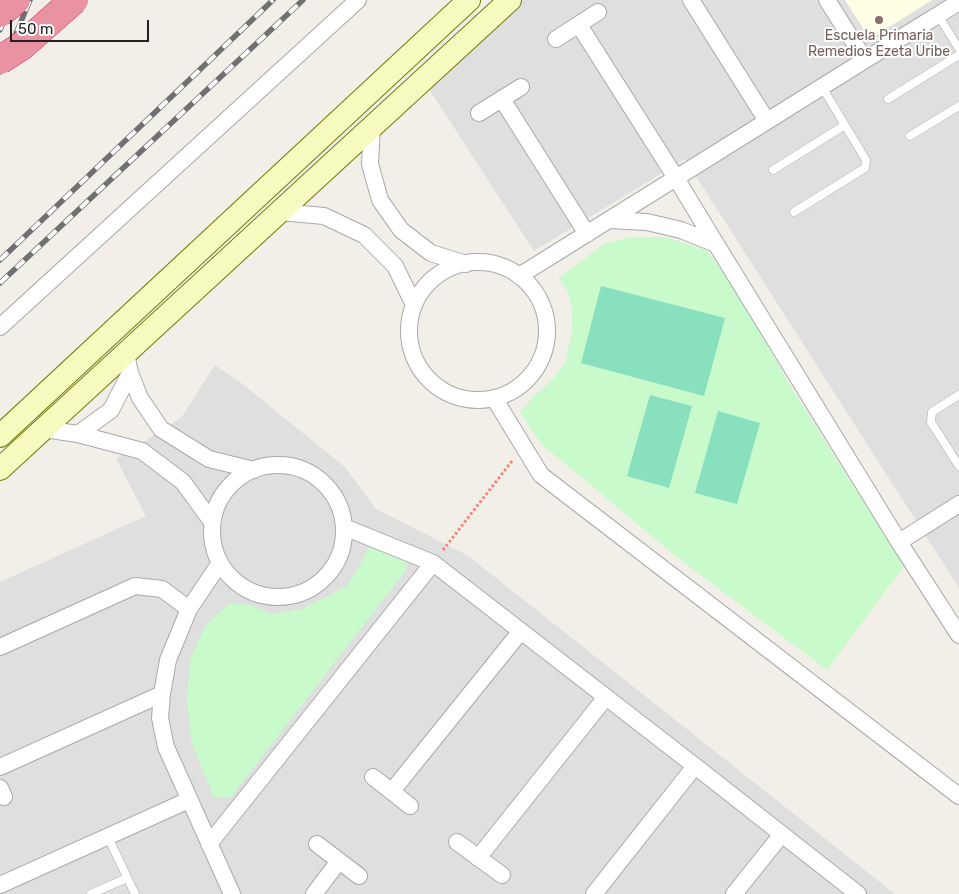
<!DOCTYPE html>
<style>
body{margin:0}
#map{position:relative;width:959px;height:894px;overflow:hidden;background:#f2efe9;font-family:Rubik,sans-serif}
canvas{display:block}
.scale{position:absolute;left:10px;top:20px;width:139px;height:22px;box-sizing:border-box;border:2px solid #222;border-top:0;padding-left:6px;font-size:15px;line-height:18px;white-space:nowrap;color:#222;-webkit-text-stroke:4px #fff;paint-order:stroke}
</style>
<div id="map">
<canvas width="959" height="894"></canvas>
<div class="scale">50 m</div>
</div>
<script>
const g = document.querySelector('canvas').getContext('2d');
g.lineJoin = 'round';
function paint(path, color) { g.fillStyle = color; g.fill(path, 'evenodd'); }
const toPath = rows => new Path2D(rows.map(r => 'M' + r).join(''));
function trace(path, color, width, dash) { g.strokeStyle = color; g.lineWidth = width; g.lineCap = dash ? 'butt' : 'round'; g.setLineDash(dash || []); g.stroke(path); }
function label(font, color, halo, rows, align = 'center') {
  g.font = font + ' Rubik,sans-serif'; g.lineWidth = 4; g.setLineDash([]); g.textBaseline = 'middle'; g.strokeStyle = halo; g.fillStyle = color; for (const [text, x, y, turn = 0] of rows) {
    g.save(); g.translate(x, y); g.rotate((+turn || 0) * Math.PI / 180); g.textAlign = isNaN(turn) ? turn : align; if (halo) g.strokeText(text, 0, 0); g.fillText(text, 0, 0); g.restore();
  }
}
const residential = toPath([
 [523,0,845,0,870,39,932,0,959,0,959,588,685,159,534,251,427,86],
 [215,365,240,382,345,467,376,509,467,555,895,894,0,894,0,582,146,516,116,459,181,418]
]);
const education = toPath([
 [845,0,932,0,870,39]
]);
const park = toPath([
 [631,237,665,237,706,250,735,288,789,384,904,566,827,670,678,558,587,482,541,444,520,412,534,396,552,380,565,363,572,332,572,309,568,292,559,278,604,244],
 [368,548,394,554,407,561,406,570,230,798,214,797,191,741,187,699,190,659,206,625,230,603,250,605,271,614,302,609,347,586,362,561]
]);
const pitch = toPath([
 [601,286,725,318,704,396,581,363],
 [650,395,692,406,669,488,627,476],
 [718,411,760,423,737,504,695,493]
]);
const path = toPath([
 [443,550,512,461]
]);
const service = toPath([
 [938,15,959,49],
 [888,99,959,55],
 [910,136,959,106],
 [773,170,845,125],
 [794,212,865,168,866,160,822,87],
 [959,395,932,412,931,422,959,466],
 [108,837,135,894],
 [91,894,127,878]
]);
const minor = toPath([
 [691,0,767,121],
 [827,0,865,60],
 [579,25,676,178,716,244,899,542,959,635],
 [556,39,598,12],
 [502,99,587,234],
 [479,113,521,87],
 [372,127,370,164,380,200,401,230,431,253,466,264],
 [280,212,324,216,364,235,395,266,414,305],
 [609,220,647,222,681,230,716,244],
 '409 331a69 69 0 1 1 138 0a69 69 0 1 1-138 0Z',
 [519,276,865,60,959,2],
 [0,327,358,0],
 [126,354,130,373,140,398,161,429,209,459,254,470],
 [494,398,541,475,959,796],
 [44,429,78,434,142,451,183,482,212,522],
 [78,434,111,410,130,373],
 '212 531a66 66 0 1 1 132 0a66 66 0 1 1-132 0Z',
 [344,527,433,563,695,766,858,894],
 [899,542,959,504],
 [220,563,189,609,168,660,162,694,160,718,166,747,232,894],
 [0,647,135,586,162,589,189,609],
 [0,767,162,694],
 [373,777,410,806],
 [0,788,4,797],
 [392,791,521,631],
 [457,842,502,875],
 [209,844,433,563],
 [317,844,359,876],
 [478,858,606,697],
 [0,885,189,800],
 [314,894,339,861],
 [594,894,695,766],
 [734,894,782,834]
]);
const secondary = toPath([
 [0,436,469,0],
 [0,469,510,0]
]);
const rail = toPath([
 [0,30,12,0],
 [0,72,30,0],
 [0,260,273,0],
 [0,283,303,0]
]);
const motorwayBridge = toPath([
 [0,13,16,0],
 [0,60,23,45,74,0]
]);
const markers = [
 [879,20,5,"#8d6e63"]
];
const educationNames = [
 ["Escuela Primaria",879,36],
 ["Remedios Ezeta Uribe",879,52]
];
paint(residential, '#e0dfdf');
paint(education, '#ffffe5');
paint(park, '#c8facc');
paint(pitch, '#88e0be');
trace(service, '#a9a9a9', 9);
trace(minor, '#a9a9a9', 18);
trace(secondary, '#707d05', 24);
trace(path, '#fa8072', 3, [2.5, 2.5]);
trace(service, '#fff', 8);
trace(minor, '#fff', 16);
trace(secondary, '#f7fabf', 22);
trace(rail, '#707070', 5.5);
trace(rail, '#fff', 4, [11]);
trace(motorwayBridge, '#dc2a67', 29, []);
trace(motorwayBridge, '#e892a2', 28);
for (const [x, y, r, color] of markers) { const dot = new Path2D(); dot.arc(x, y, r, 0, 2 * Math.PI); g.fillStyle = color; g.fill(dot); trace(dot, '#fff', 2); }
label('14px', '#785e54', '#fff', educationNames);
</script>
